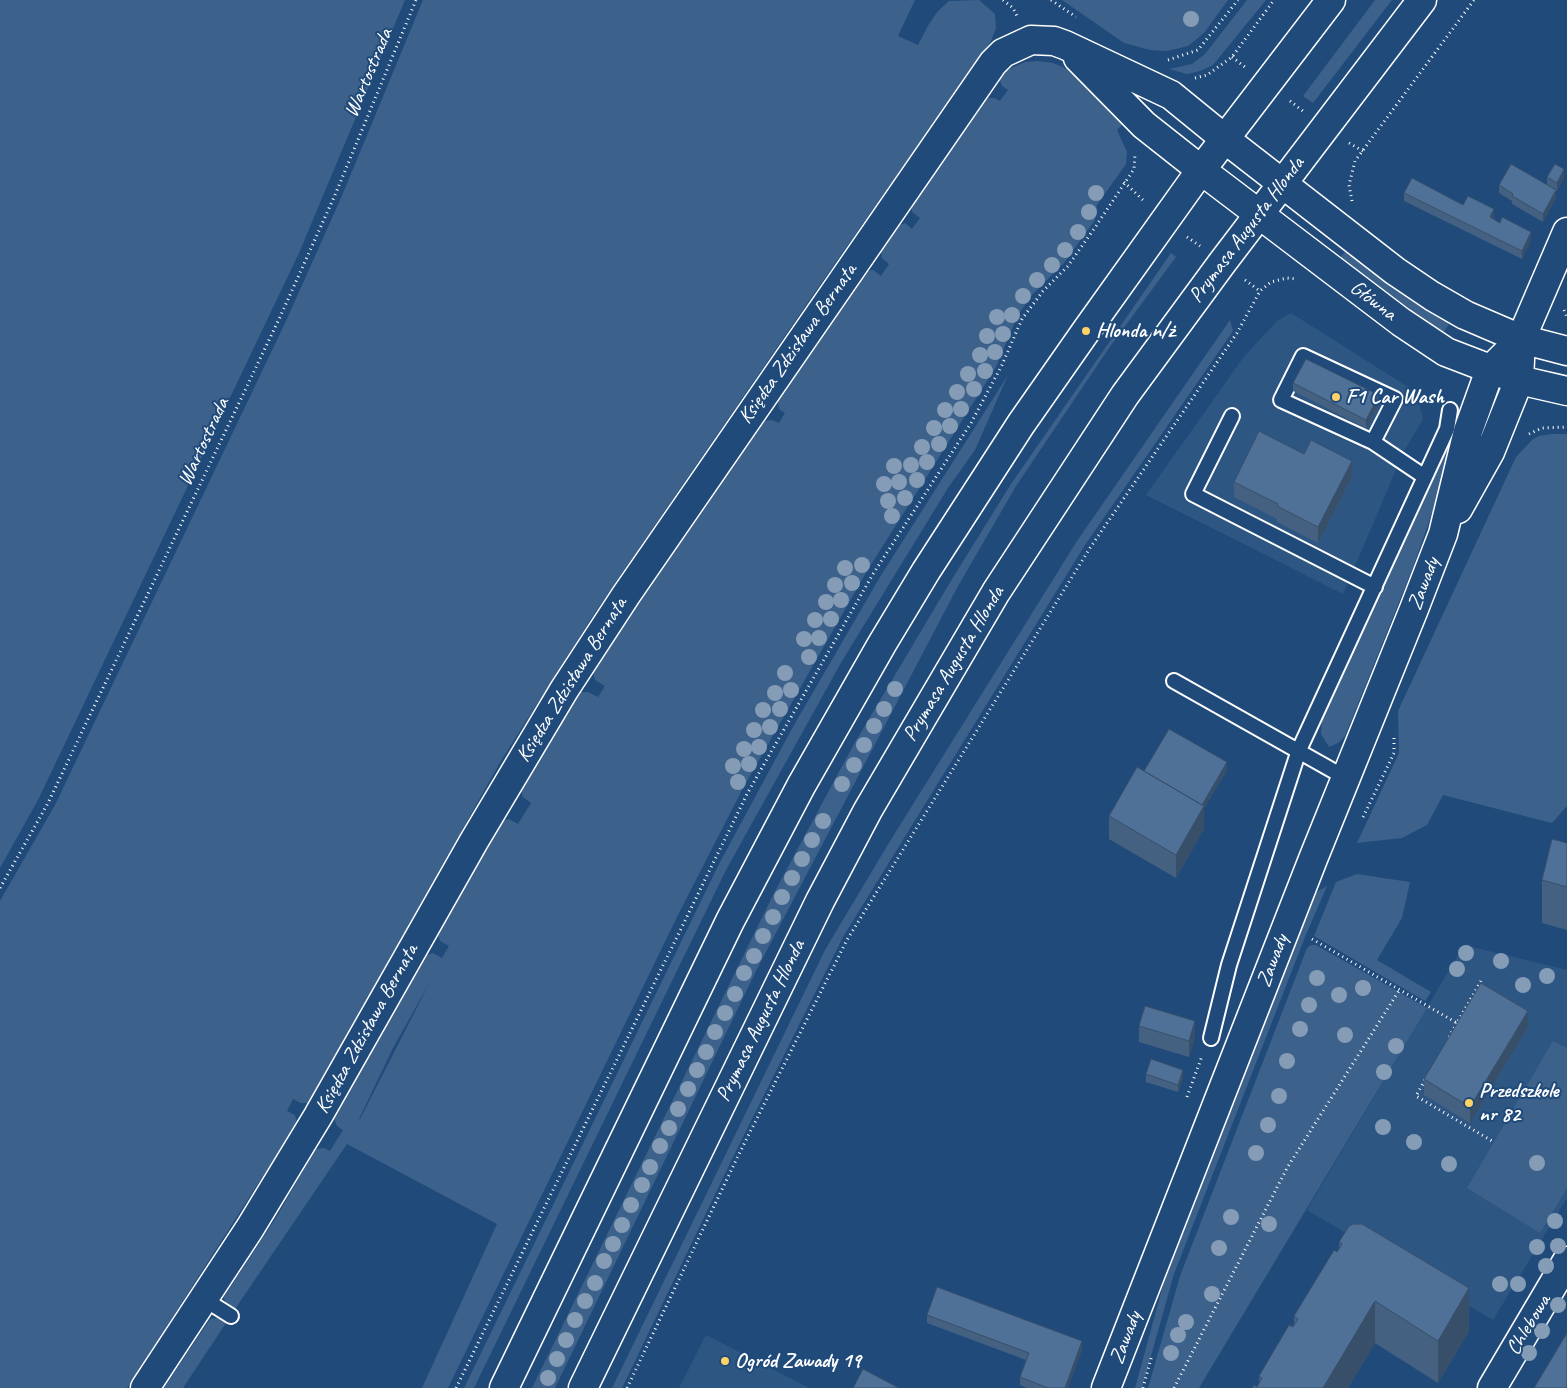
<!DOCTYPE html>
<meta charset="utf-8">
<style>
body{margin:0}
canvas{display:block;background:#1f4a7a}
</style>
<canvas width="1567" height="1388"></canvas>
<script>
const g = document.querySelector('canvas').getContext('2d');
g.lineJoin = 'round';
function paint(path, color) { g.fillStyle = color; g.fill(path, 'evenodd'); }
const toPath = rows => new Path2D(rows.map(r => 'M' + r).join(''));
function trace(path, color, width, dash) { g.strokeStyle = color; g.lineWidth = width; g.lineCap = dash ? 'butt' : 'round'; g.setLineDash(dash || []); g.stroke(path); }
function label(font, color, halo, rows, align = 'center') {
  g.font = font + ' Caveat,sans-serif'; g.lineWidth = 4; g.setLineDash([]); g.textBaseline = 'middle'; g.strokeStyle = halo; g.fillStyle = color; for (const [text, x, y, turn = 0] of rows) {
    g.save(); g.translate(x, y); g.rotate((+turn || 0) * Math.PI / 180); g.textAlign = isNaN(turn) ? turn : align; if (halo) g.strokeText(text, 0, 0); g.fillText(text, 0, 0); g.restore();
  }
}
const built = toPath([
 [1291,313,1416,392,1423,419,1404,451,1343,594,1146,495,1243,358,1277,321],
 [1464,945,1567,970,1567,1198,1493,1320,1307,1210],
 [706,1335,809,1388,679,1388]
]);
const green = toPath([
 [0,0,405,0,299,253,38,800,0,868],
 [423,0,915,0,898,36,918,45,929,24,938,11,949,1,979,0,995,14,996,28,991,41,824,279,598,608,502,759,308,1103,301,1103,293,1099,287,1111,295,1115,297,1123,127,1388,0,1388,0,901,55,805,286,321,341,198],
 [1062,0,1228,0,1204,33,1188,46,1167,51,1150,50,1124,43],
 [1247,0,1266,0,1213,65,1200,71,1187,74,1169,69,1192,64,1205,54],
 [1375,0,1392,0,1313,103,1303,96],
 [1038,61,1053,63,1065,68,1124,123,1117,130,1127,152,1126,164,1097,205,1095,220,1064,263,1032,295,1018,315,996,367,867,571,742,790,677,917,448,1388,422,1388,497,1224,347,1144,235,1309,226,1304,224,1297,277,1216,316,1149,324,1148,330,1151,343,1130,337,1126,334,1118,427,955,433,953,442,958,449,946,440,941,438,935,502,821,509,819,518,824,531,803,523,797,521,791,580,692,588,692,598,697,605,686,595,680,593,672,720,482,765,421,772,420,779,423,785,413,779,409,778,401,868,271,873,270,881,276,889,264,882,258,881,251,898,226,905,223,912,229,920,218,912,212,912,206,986,98,994,98,1000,101,1008,90,1002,86,999,78,1009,69,1025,62],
 [430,982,360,1119,359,1119,393,1048],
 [1347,249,1417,303,1450,322,1444,332,1411,313,1339,259],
 [1171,253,1176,257,1109,348,1016,486,957,588,756,971,555,1388,532,1388,774,893,854,744,949,584,1011,484],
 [1230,320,1233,331,1085,545,843,937,735,1153,622,1388,612,1388,825,950,887,846,1077,541],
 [1008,375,975,450,948,488,842,661,726,870,474,1388,464,1388,719,864,794,725,880,577],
 [1456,430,1450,462,1412,570,1345,736,1338,743,1329,747,1321,734,1322,716],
 [1552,434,1567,434,1567,806,1552,823,1443,795,1427,825,1402,838,1357,843,1399,753,1398,711,1516,457,1532,440,1539,436],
 [1357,874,1410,882,1402,918,1377,960,1431,992,1425,1001,1314,936,1336,882],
 [1327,886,1305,937,1174,1274,1142,1388,1135,1388,1165,1278,1173,1255,1310,904,1318,891],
 [1311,945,1316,945,1427,1008,1199,1388,1148,1388,1180,1276,1307,948],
 [1553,1041,1567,1048,1567,1188,1540,1233,1467,1188],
 [218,1318,226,1323,183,1388,164,1388,210,1319]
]);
const path = toPath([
 [1003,0,1013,8,1017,16],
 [1051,0,1076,17],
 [1232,57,1245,67],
 [1168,60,1198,50,1238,0],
 [1195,78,1207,75,1232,57,1274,0],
 [1290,101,1303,111],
 [1349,143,1363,151],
 [1124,182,1144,201],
 [1352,201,1349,185,1355,161,1474,0],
 [1187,237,1200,246],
 [1245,280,1260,291],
 [1564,310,1567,317],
 [1529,434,1542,428,1567,427],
 [1363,817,1394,753,1394,738],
 [0,888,48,803,280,317,335,195,416,0],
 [1312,939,1457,1023,1481,981],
 [1449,1037,1457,1023],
 [1425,1080,1416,1096,1492,1141],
 [1187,1097,1202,1056],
 [456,1388,747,794,873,574,971,423,1002,365,1022,319,1043,291,1068,266,1096,226,1134,169,1135,154],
 [627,1388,738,1156,847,940,1090,548,1237,333,1260,291,1271,282,1287,278,1297,279],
 [1143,1388,1152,1355],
 [1174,1388,1287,1168,1400,989]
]);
const lane = toPath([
 [1232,416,1193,494,1375,587],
 [1373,442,1395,399,1303,356,1281,400,1373,442,1425,477],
 [1174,681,1346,778],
 [1211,1038,1229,965,1299,750,1447,429,1450,410],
 [204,1299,231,1316]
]);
const street = toPath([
 [1078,58,1144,125,1201,170],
 [1458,509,1490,452,1519,380,1521,339,1567,232],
 [145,1388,250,1228,318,1116,474,841,564,690,626,595,993,63,1003,53,1031,40,1054,41,1065,45,1171,95,1225,139],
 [1106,1388,1313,859,1414,609,1443,534,1468,431,1490,370,1521,339],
 [1492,1388,1567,1261]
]);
const secondary = toPath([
 [1225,139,1395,271,1432,296,1465,315,1521,339,1567,351],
 [1201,170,1401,322,1446,352,1519,380,1567,391],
 [504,1388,730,921,801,786,882,644,926,571,1021,424,1086,331,1201,170,1331,0],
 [583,1388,820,901,868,810,996,592,1125,395,1222,263,1422,0]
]);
const trees = [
 [1191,19],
 [1096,193],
 [1089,212],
 [1078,232],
 [1065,250],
 [1052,265],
 [1037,280],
 [1023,296],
 [1012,315],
 [997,317],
 [1003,334],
 [987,336],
 [995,352],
 [980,355],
 [985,371],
 [968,374],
 [974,389],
 [957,392],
 [961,409],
 [945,410],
 [950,426],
 [934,428],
 [939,444],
 [922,447],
 [927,462],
 [911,465],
 [894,466],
 [917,480],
 [899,482],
 [884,484],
 [905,498],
 [888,501],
 [892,516],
 [862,565],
 [845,568],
 [852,583],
 [835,585],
 [841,600],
 [826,602],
 [831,619],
 [815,620],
 [819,638],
 [804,639],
 [809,657],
 [785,673],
 [895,689],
 [791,690],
 [775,693],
 [780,709],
 [884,709],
 [763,710],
 [874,726],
 [770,727],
 [754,730],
 [864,745],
 [759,747],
 [744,749],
 [749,764],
 [854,765],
 [733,766],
 [738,782],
 [842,784],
 [823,821],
 [812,840],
 [802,859],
 [792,878],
 [782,897],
 [773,917],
 [763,936],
 [1466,953],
 [754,956],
 [1501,961],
 [1457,969],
 [744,973],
 [1547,976],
 [1317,978],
 [1523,985],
 [1363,988],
 [735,994],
 [1339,995],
 [1309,1005],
 [725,1013],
 [1300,1029],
 [715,1032],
 [1345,1035],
 [1396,1046],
 [706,1052],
 [1287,1061],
 [697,1070],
 [1384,1072],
 [688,1089],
 [1279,1096],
 [678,1109],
 [1268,1125],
 [1383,1127],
 [669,1128],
 [1414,1142],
 [660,1146],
 [1256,1153],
 [1537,1163],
 [1449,1164],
 [650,1167],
 [642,1185],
 [631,1205],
 [1231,1217],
 [1555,1221],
 [1269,1224],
 [622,1225],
 [613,1244],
 [1558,1246],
 [1537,1247],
 [1219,1248],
 [604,1261],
 [1546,1266],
 [595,1283],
 [1500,1284],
 [1518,1284],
 [1212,1294],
 [585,1301],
 [1558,1305],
 [575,1320],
 [1186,1322],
 [1542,1331],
 [1178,1335],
 [566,1340],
 [1171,1353],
 [1529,1353],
 [557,1359],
 [548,1378]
];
const wall = toPath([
 [1547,177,1564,177,1557,191,1556,191,1556,198,1543,222,1512,204,1512,201,1499,193,1499,185,1547,184],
 [1404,193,1463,205,1494,217,1493,219,1531,240,1522,259,1404,201],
 [1293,383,1379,403,1366,428,1293,391],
 [1304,454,1352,477,1318,543,1277,522,1277,519,1234,497,1234,482],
 [1227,770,1204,808,1204,829,1176,878,1109,839,1109,816,1144,771],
 [1567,843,1567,930,1542,923,1542,880],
 [1139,1026,1195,1037,1189,1057,1139,1042],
 [1528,1027,1470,1123,1424,1095,1424,1079],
 [1146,1074,1183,1078,1178,1092,1146,1082],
 [1339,1242,1469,1331,1438,1383,1375,1343,1348,1388,1252,1388,1257,1387,1259,1384,1259,1376,1294,1324,1294,1316,1339,1249],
 [927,1315,1082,1349,1068,1388,1027,1388,1020,1385,1020,1377,1026,1360,927,1323]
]);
const shadedWall = toPath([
 [1564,169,1564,177,1557,191,1557,183],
 [1556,190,1556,198,1543,222,1543,214],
 [1494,209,1494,217,1490,225,1490,217],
 [1531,232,1531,240,1522,259,1522,251],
 [1379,395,1379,403,1366,428,1366,420],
 [1352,461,1352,477,1318,543,1318,527],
 [1227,762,1227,770,1204,808,1204,829,1176,878,1176,855,1195,816],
 [1528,1011,1528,1027,1470,1123,1470,1107],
 [1195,1021,1195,1037,1189,1057,1189,1041],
 [1183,1070,1183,1078,1178,1092,1178,1085],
 [1469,1288,1469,1331,1438,1383,1438,1341],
 [1375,1301,1375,1343,1348,1388,1323,1388],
 [1082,1341,1082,1349,1068,1388,1065,1388]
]);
const building = toPath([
 [1511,164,1556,190,1543,214,1512,196,1513,194,1499,185,1511,164],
 [1555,164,1564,169,1557,183,1547,177,1555,164],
 [1412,178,1463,205,1468,196,1494,209,1490,217,1500,223,1502,217,1531,232,1522,251,1404,193,1412,178],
 [1306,359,1379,395,1366,420,1293,383,1306,359],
 [1259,431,1304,454,1311,440,1352,461,1318,527,1277,506,1278,504,1234,482,1259,431],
 [1169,729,1227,762,1202,805,1144,771,1169,729],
 [1137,767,1204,806,1176,855,1109,816,1137,767],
 [1552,839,1567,843,1567,887,1542,880,1552,839],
 [1481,983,1528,1011,1470,1107,1424,1079,1481,983],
 [1145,1006,1195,1021,1189,1041,1139,1026,1145,1006],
 [1151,1059,1183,1070,1178,1085,1146,1074,1151,1059],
 [1353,1224,1362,1224,1469,1288,1438,1341,1375,1301,1323,1388,1252,1388,1254,1385,1257,1387,1262,1378,1259,1376,1289,1325,1293,1327,1298,1319,1294,1316,1334,1250,1337,1252,1342,1244,1339,1242,1349,1226,1353,1224],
 [937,1287,1082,1341,1065,1388,1048,1388,1020,1377,1029,1353,927,1315,937,1287],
 [1567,1333,1567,1388,1534,1388,1567,1333],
 [863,1369,899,1388,853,1388,863,1369]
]);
const markers = [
 [1086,331,5,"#ffd166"],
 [1336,397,5,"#ffd166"],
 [1469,1103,5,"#ffd166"],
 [725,1361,5,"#ffd166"]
];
const streetNames = [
 ["Wartostrada",369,73,-67],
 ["Prymasa Augusta Hlonda",1247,230,-53],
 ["Główna",1373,301,37],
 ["Księdza Zdzisława Bernata",798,344,-55],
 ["Wartostrada",204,442,-65],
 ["Zawady",1424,584,-69],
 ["Prymasa Augusta Hlonda",954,664,-59],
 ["Księdza Zdzisława Bernata",572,680,-58],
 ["Zawady",1273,961,-69],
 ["Prymasa Augusta Hlonda",761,1021,-64],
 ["Księdza Zdzisława Bernata",367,1029,-61],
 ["Chlebowa",1529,1325,-59],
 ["Zawady",1126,1338,-69]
];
const poiNames = [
 ["Hlonda n/ż",1096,331],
 ["F1 Car Wash",1346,397],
 ["Przedszkole",1479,1091],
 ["nr 82",1479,1115],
 ["Ogród Zawady 19",735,1361]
];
paint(built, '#2e5683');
paint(green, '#3c618b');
trace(lane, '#fff', 18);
trace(street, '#fff', 31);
trace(secondary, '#fff', 31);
trace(path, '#fff', 3, [1, 4]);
trace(lane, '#1f4a7a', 14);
trace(street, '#1f4a7a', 28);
trace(secondary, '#1f4a7a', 28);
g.fillStyle = '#859cb6';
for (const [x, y] of trees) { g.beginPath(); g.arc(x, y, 8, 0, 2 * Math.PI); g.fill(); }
paint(wall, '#456182');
paint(shadedWall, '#384f6a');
paint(building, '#507197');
trace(building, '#384f6a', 1);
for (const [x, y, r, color] of markers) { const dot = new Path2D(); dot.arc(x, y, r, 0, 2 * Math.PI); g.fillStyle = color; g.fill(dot); trace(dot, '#1f4a7a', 2); }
label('21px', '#fff', '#1f4a7a', streetNames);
label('bold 21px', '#fff', '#1f4a7a', poiNames, 'left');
</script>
